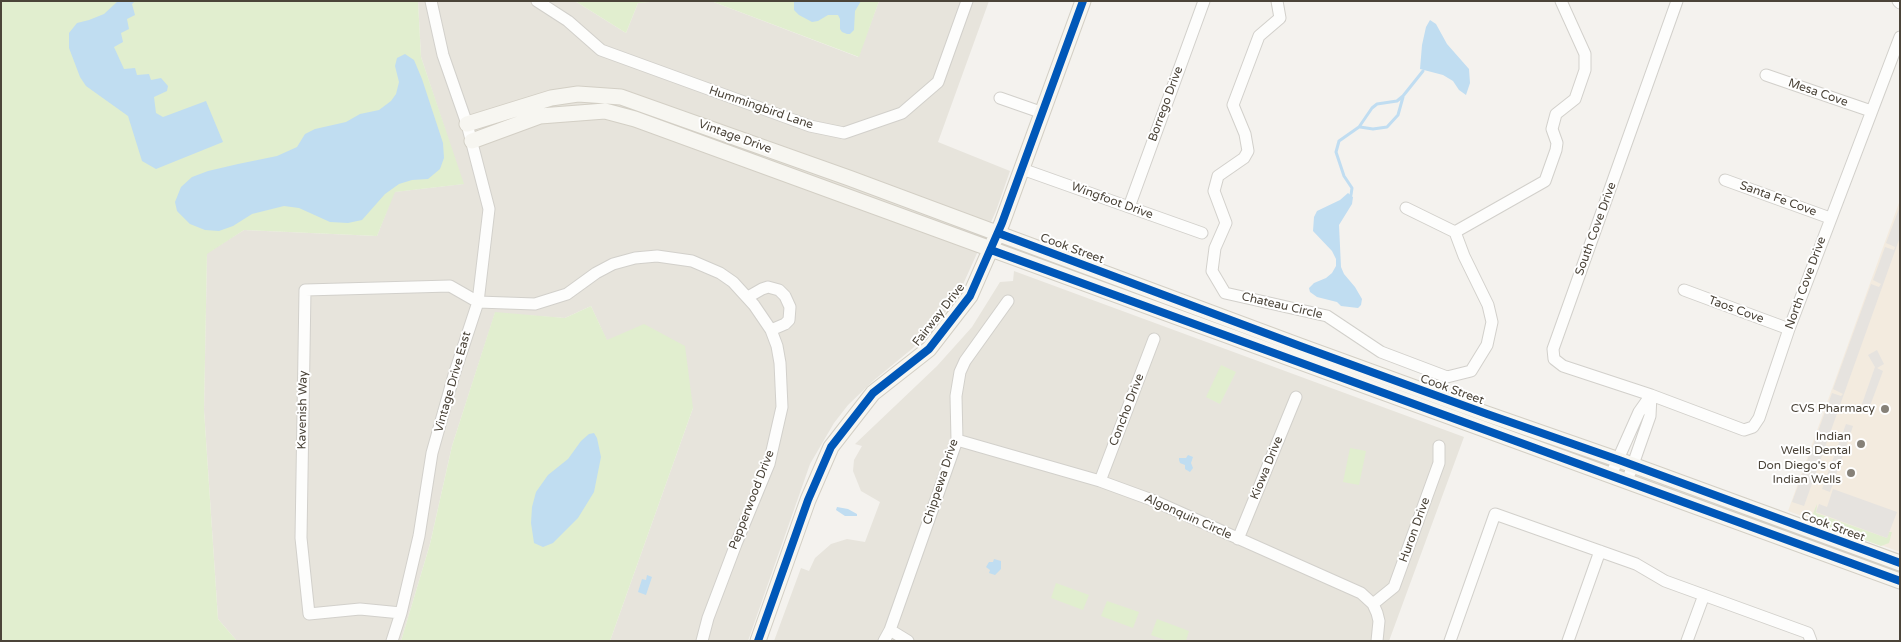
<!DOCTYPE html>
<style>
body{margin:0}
#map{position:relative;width:1901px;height:642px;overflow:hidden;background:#f4f2ee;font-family:"Varela Round",sans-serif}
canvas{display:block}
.frame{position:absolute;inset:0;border:2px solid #4b4439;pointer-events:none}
</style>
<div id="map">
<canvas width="1901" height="642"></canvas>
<div class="frame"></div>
</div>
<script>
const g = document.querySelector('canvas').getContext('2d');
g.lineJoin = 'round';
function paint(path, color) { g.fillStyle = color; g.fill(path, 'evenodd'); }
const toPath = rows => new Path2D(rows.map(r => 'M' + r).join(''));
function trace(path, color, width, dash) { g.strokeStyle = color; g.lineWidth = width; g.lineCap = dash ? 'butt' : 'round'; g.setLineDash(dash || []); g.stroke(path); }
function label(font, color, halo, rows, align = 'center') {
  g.font = font + ' "Varela Round",sans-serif'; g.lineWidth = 4; g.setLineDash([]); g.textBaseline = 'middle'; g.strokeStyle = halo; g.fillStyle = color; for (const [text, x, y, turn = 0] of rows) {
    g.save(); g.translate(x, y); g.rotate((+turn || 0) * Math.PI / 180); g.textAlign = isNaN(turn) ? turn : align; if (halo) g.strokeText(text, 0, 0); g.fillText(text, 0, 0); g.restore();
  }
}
const residential = toPath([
 [418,1,575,1,626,33,638,3,660,1,711,1,858,57,879,1,989,1,938,142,1010,171,996,211,956,300,913,348,873,381,848,405,834,423,810,464,748,641,610,641,693,408,607,341,591,306,565,318,495,313,452,446,430,544,401,641,237,641,218,619,204,410,207,253,244,230,377,236,394,192,463,184,421,57],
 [1014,271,1464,437,1389,641,774,641,801,568,809,571,815,558,831,544,847,539,865,542,880,502,861,491,853,471,854,460,862,446,855,444,937,366,972,327,1000,282,1013,281]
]);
const commercial = toPath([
 [1900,200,1900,552,1788,511]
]);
const green = toPath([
 [1,1,418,1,421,57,464,184,395,192,377,236,244,230,207,254,204,410,218,619,237,641,1,641],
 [575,1,660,1,638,3,626,33],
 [711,1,879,1,859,57],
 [591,306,607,340,644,324,685,346,693,408,610,641,401,641,430,544,452,446,495,312,565,318],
 [1221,365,1236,372,1220,404,1206,397],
 [1350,448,1366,451,1359,485,1343,482],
 [1817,504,1816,513,1887,538,1889,532,1892,532,1889,543,1881,546,1814,522,1812,516],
 [1056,583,1089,595,1083,610,1051,598],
 [1107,601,1139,612,1133,628,1101,616],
 [1157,619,1189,631,1186,641,1168,641,1151,635]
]);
const parking = toPath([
 [1900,206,1900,237,1804,506,1792,502,1816,437,1826,441,1827,438,1817,434,1832,393,1841,396,1843,394,1833,389,1871,284,1879,287,1881,284,1873,280,1885,247,1894,250,1895,247,1886,243],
 [1877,350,1884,364,1877,368,1883,371,1870,406,1862,404,1875,367,1868,355],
 [1846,424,1853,426,1851,432,1847,434,1849,438,1830,492,1822,489],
 [1833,489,1897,512,1887,538,1816,512,1819,504,1827,507]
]);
const water = toPath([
 [118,1,135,1,132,4,135,15,127,19,129,29,121,33,123,42,114,47,124,69,135,68,137,75,149,74,151,80,161,78,168,86,167,91,154,97,156,113,163,117,206,101,223,142,156,169,142,161,128,116,86,86,80,77,69,48,69,33,77,23,89,20,104,14],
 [794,1,861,1,855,11,854,30,850,34,847,34,842,32,840,29,840,19,838,15,828,15,818,21,812,22,799,15,794,10],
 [1430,20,1436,24,1447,44,1469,69,1470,83,1466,95,1459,90,1453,81,1443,75,1420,69,1422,45,1426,27],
 [405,54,414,60,422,79,443,143,444,158,440,169,428,179,412,180,399,184,385,194,362,220,348,223,330,222,299,208,284,206,252,214,233,226,219,231,205,230,190,224,177,211,175,202,181,187,192,177,208,171,238,164,277,156,297,147,305,134,315,129,346,122,360,114,379,110,391,101,396,94,399,82,395,66,397,58],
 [1348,193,1353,197,1352,204,1339,225,1341,267,1344,274,1355,287,1362,299,1361,305,1358,308,1341,306,1337,302,1317,297,1310,292,1309,288,1314,283,1326,278,1332,273,1336,266,1336,259,1332,251,1313,231,1314,217,1317,211,1340,200],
 [594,433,597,438,601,457,594,492,578,518,553,543,543,547,534,543,531,523,532,507,536,492,548,475,568,459,581,441,589,434],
 [1188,455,1193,457,1191,463,1193,468,1190,472,1185,469,1185,465,1180,463,1179,460,1179,458,1186,458],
 [837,507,848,509,857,514,857,516,845,516,836,510],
 [994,559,1001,561,1001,569,995,575,989,573,990,570,986,567,989,562,993,562],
 [647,575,652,577,646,595,638,592,642,579,646,580]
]);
const stream = toPath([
 [1360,127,1373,129,1387,127,1398,115,1403,97],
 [1351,195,1352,188,1344,176,1336,152,1339,141,1359,127,1372,108,1377,104,1397,101,1403,96,1423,71]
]);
const street = toPath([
 [537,1,568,21,601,50,810,126,844,133,902,113,938,82,967,1],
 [1277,1,1280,18,1259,36,1233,105,1245,134,1248,151,1244,158,1218,176,1214,191,1226,223,1215,248,1212,271,1225,293,1327,316,1381,352,1447,377,1471,371,1487,345,1492,322,1488,305,1464,256,1455,232,1545,181,1556,150,1557,143,1552,129,1556,114,1575,99,1585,70,1585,54,1561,1],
 [1677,1,1553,349,1554,359,1563,366,1651,395,1744,430,1753,427,1759,418,1789,329,1900,37],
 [1898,1,1900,3],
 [1766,75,1871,111],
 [1000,98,1043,113],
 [1022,169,1202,233],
 [1725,180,1830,218],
 [1129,207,1204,1],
 [1406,208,1455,232],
 [1684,290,1789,329],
 [748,297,762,289,768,287,779,290,785,296,790,307,789,320,785,324,771,330],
 [957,440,1100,481,1152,500,1361,593,1373,604,1377,613,1379,621,1377,641],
 [1630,473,1650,416,1651,395],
 [1611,475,1639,412,1651,395],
 [1100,481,1154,339],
 [1238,539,1296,397],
 [1373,604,1394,587,1439,463,1439,446],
 [401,613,360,609,309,614,301,538,305,290,450,286,478,302,535,304,567,294,596,273,613,264,635,258,657,256,692,261,720,273,733,282,754,305,771,330,777,346,780,363,782,407,769,464,736,544,708,618,702,641],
 [890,630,908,641],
 [392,641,401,613,419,536,432,453,454,375,478,302,489,209,467,124,443,55,431,1],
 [884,641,890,630,957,440,956,396,960,372,965,361,1008,301],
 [1450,641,1495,514,1636,564,1665,581,1808,633,1811,641],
 [1568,641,1600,551],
 [1687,641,1704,595]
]);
const secondary = toPath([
 [467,124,551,98,578,94,621,97,849,178,1300,346,1487,414,1619,460,1900,563],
 [472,141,540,116,605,111,635,119,1900,581],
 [758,641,808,500,831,447,873,393,929,349,970,296,1002,223,1083,1]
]);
const cycleway = toPath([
 [998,233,1300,346,1487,414,1619,460,1900,563],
 [991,250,1900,581],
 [758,641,808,500,831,447,873,393,929,349,970,296,1002,223,1083,1]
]);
const markers = [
 [1885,409,5,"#868178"],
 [1861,444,5,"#868178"],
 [1851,473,5,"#868178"]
];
const streetNames = [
 ["Mesa Cove",1818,93,19],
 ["Borrego Drive",1166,104,-70],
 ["Hummingbird Lane",761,108,19],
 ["Vintage Drive",735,137,20],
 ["Santa Fe Cove",1778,199,20],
 ["Wingfoot Drive",1112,201,20],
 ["South Cove Drive",1596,229,-70],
 ["Cook Street",1072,249,20],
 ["North Cove Drive",1806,283,-70],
 ["Chateau Circle",1282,306,13],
 ["Taos Cove",1736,310,20],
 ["Fairway Drive",939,315,-52],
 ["Vintage Drive East",453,382,-74],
 ["Cook Street",1452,390,20],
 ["Kavenish Way",303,410,-89],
 ["Concho Drive",1127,410,-69],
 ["Kiowa Drive",1267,468,-68],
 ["Chippewa Drive",941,482,-72],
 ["Pepperwood Drive",752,500,-69],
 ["Algonquin Circle",1188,517,24],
 ["Cook Street",1833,527,20],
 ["Huron Drive",1415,530,-70]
];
const poiNames = [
 ["CVS Pharmacy",1875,409],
 ["Indian",1851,437],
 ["Wells Dental",1851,451],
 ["Don Diego's of",1841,466],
 ["Indian Wells",1841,480]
];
paint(residential, '#e7e4dc');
paint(commercial, '#f3ebdf');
paint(green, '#e1eecf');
paint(parking, '#e6e3df');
paint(water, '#c0ddf1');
trace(stream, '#c0ddf1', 3);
trace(street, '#d2d0cb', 13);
trace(secondary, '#d3cfc5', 17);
trace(street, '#fdfdfc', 11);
trace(secondary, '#f7f6f1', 15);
trace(cycleway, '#0057b8', 8);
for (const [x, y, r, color] of markers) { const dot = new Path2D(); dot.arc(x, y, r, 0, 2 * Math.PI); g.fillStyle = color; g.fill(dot); trace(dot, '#fff', 2); }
label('12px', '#4b4439', '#fff', streetNames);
label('12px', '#4b4439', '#fff', poiNames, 'right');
</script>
